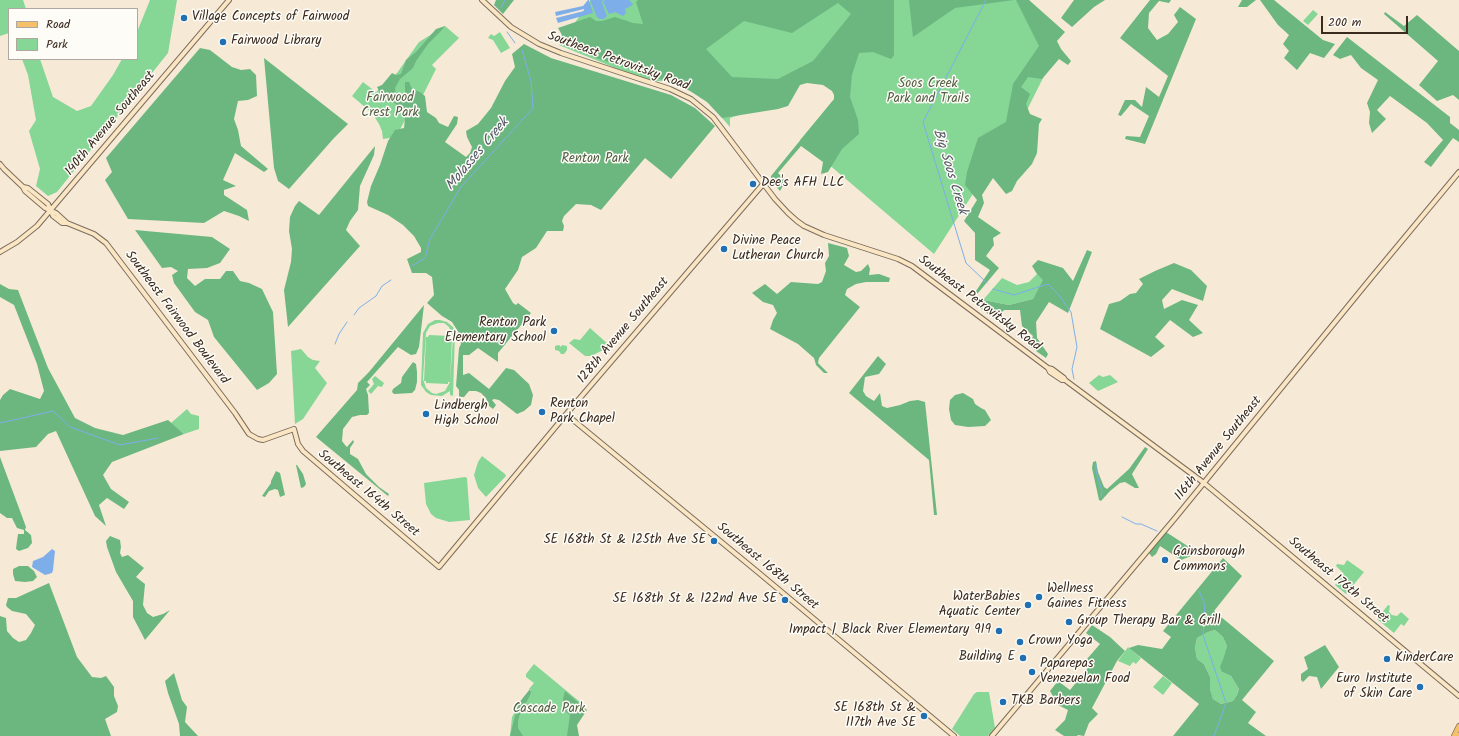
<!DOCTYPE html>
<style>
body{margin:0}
#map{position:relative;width:1459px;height:736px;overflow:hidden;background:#f6ead7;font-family:Kalam,sans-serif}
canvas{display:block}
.legend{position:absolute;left:8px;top:8px;width:130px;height:52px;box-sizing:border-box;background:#fdfcf7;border:1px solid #afa8a0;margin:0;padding:5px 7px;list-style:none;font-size:12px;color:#3b2a1e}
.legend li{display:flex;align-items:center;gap:8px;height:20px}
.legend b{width:20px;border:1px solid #afa8a0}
.scale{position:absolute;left:1321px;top:16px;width:87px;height:18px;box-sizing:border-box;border:2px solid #3b2a1e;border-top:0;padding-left:5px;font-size:12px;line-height:14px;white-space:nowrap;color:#3b2a1e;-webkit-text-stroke:3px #fdfcf7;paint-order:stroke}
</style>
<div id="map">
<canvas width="1459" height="736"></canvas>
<ul class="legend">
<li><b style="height:5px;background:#f4c16a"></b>Road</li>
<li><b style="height:11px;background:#86d696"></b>Park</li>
</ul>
<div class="scale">200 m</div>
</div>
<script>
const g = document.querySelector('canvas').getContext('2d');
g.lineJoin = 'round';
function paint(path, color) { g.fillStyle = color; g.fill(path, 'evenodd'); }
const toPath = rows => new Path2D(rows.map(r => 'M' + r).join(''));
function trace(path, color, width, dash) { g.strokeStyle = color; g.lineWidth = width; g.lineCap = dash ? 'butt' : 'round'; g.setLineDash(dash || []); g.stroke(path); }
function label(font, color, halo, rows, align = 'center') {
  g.font = font + ' Kalam,sans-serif'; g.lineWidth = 3; g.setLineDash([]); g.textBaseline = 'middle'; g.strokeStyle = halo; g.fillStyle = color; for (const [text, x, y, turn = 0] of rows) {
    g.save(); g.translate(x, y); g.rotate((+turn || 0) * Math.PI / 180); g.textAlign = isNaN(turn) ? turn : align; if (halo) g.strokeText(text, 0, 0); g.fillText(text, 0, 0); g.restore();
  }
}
const green = toPath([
 [0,0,23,0,26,9,9,9,9,33,0,36],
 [150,0,177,0,168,53,57,192,48,196,36,186,40,169,29,131,36,120,28,75,22,59,40,59,53,97,77,111,91,106,113,75,122,59,137,59,137,32],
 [591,0,1027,0,1055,54,1026,112,934,254,800,140,837,96,835,89,812,77,742,114,730,118,730,127,710,104,688,88,667,81,647,81,559,45],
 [1313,10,1318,14,1308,25,1303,21],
 [445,26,459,38,432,65,436,69,418,105,414,103,396,137,383,139,382,131,379,124,372,113,352,96,363,82,376,92,397,73,419,42],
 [500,32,510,48,501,53,493,40,488,38,491,34,494,36],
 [1037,274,1044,280,1033,299,1009,305,983,300,1002,278,1017,285,1029,282],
 [435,320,440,320,447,322,453,327,455,332,453,396,450,395,450,391,442,396,431,395,426,392,421,385,423,333,428,324],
 [438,323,444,323,449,327,453,337,450,382,452,338,450,338,450,336,429,335,428,337,426,337,424,381,426,381,426,383,448,384,448,382,450,382,445,391,436,394,432,393,426,388,423,379,426,333,430,326],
 [590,328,609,345,603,351,601,351,591,356,585,356,569,343,574,339,580,340],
 [559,345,561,347,562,345,567,346,567,350,564,354,561,354,559,351,555,350,555,346],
 [301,349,308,357,313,360,320,361,315,368,327,383,303,419,295,424,291,351],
 [1099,375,1103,377,1110,375,1118,382,1098,391,1089,383],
 [375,376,384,383,382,387,378,386,371,394,368,391,374,384,372,379],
 [187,409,191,414,199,416,199,429,184,434,171,423],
 [482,456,505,474,506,476,486,497,478,488,474,475,478,462],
 [465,477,467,478,470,520,449,522,436,518,431,514,426,504,424,483],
 [1347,560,1364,572,1346,594,1335,585,1344,574,1336,566,1337,564,1344,565],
 [1388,605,1390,606,1389,612,1392,615,1397,616,1401,612,1409,619,1404,626,1401,624,1394,633,1377,619],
 [1215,630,1223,637,1227,646,1222,672,1231,676,1239,689,1237,695,1233,701,1221,704,1213,699,1210,689,1210,677,1204,664,1197,659,1195,648,1197,638,1208,632],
 [1128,647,1141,658,1136,664,1133,662,1130,666,1118,661],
 [534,664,580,702,574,736,510,736,512,717,519,705,531,690,529,689,534,683,526,677,526,674],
 [1163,676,1172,683,1163,695,1153,687],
 [977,692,989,692,995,728,988,736,960,736,952,729,974,694]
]);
const forest = toPath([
 [496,0,514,0,503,14,494,5],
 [638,0,894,0,894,55,891,59,873,52,859,53,852,75,850,97,858,120,859,134,842,149,828,172,821,174,823,162,801,146,778,173,784,179,784,184,780,191,771,181,771,176,834,99,834,95,832,91,823,85,807,83,800,85,788,106,778,109,722,118,707,102,690,91,675,84,596,58,556,42,562,35,558,28,590,17,596,21,602,21,615,17,633,23,643,24,636,2],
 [838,3,851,14,813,61,778,79,732,77,706,49,744,21,792,33],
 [909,0,1014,0,955,8,913,37],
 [1016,0,1029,0,1065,32,1057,41,1061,49,1071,61,1068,65,1059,59,1042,79,1028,77,1021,87,1030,94,1026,104,1030,114,1042,119,1039,124,1037,153,1032,164,1017,181,1012,191,1006,194,993,178,982,195,984,203,978,217,1001,233,993,238,994,245,986,256,999,268,978,293,974,294,990,270,975,260,975,233,964,221,977,200,965,185,967,172,978,138,1006,122,1013,84,1039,46],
 [1074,0,1105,0,1094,7,1072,27,1061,18],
 [1150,0,1171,0,1169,3,1159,1,1149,13,1148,28,1157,40,1168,34,1178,22,1174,15,1180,7,1196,19,1145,144,1125,139,1126,136,1140,137,1149,116,1131,104,1121,116,1118,115,1125,100,1135,100,1142,107,1146,87,1159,97,1168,76,1120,38],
 [1242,0,1256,0,1247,7,1238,7],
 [1260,0,1274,0,1323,40,1335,44,1324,58,1310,53,1297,70,1284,58,1289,51,1283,44,1289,35,1278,25],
 [1385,12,1404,26,1417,15,1459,51,1459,100,1453,95,1437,101,1419,85,1438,61,1384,14],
 [445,26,441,31,428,44,416,61,413,68,400,79,395,88,396,94,400,99,405,98,405,82,409,82,412,89,420,92,425,96,427,112,436,118,439,123,448,127,454,116,458,117,457,124,445,142,466,157,470,153,472,147,467,137,466,131,478,124,491,108,505,81,515,67,512,54,524,44,551,58,671,95,695,108,715,126,671,179,645,158,601,210,591,205,576,204,564,216,562,221,564,226,563,231,547,231,536,248,522,257,518,270,505,289,513,303,516,305,518,303,531,313,498,353,498,362,478,348,469,355,463,355,463,375,469,373,489,389,506,368,514,370,529,384,533,395,531,405,524,411,517,414,499,400,494,399,492,400,496,405,493,409,489,406,486,398,481,393,476,391,469,391,464,397,459,397,459,390,456,386,459,348,461,344,459,333,452,322,442,316,427,303,434,295,432,277,426,273,412,273,407,259,421,252,421,248,414,236,403,225,388,215,368,206,367,202,371,186,380,165,388,141,395,130,404,128,405,118,396,104,380,93,377,87,382,85,392,73,396,75,401,74,406,60,416,52,436,29],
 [1347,37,1450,117,1450,123,1459,130,1459,142,1453,138,1431,167,1424,162,1443,140,1427,123,1390,96,1377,110,1386,119,1372,133,1369,123,1370,112,1367,103,1378,80,1361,68,1351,55,1340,59,1333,55],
 [200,48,210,50,232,67,241,70,250,69,256,75,257,96,248,100,238,101,234,119,238,130,241,146,268,169,264,172,235,153,223,180,236,186,224,190,224,195,247,210,249,221,239,216,224,211,204,223,128,219,105,180,112,172,106,158],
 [264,58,348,124,334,138,289,189,278,181,274,168],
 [375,146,374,155,360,186,358,210,350,221,346,230,360,246,288,327,284,290,291,262,292,249,289,231,290,217,295,206,299,201,319,215],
 [135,230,212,237,230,249,220,263,207,268,188,269,187,278,195,286,205,279,220,279,226,271,233,271,240,281,249,283,262,289,273,312,277,374,269,383,257,390,214,337,208,320,195,312,174,283,172,275,178,271,171,267,162,268],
 [828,243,847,248,849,256,844,265,856,272,861,271,868,264,870,269,869,275,879,274,890,278,889,282,866,282,856,284,847,289,845,295,860,307,819,358,818,363,828,373,824,373,816,365,814,358,798,344,770,329,773,320,777,313,773,305,763,302,752,293,765,284,777,294,791,282,818,284,822,282,826,271,825,263,829,256],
 [1087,250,1092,252,1068,313,1049,302,1036,322,1037,338,1048,354,1046,358,1029,346,1033,336,1022,326,1020,310,1004,310,996,320,979,307,983,300,1009,305,1033,299,1043,280,1037,274,1032,266,1038,260,1063,268,1073,281],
 [1174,263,1191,270,1207,286,1203,301,1172,289,1162,300,1164,309,1182,300,1198,305,1189,320,1203,333,1193,337,1170,320,1155,337,1165,346,1151,357,1100,329,1109,304,1120,301,1130,294,1136,293,1143,284,1139,279,1155,271],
 [0,284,9,289,18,290,48,368,75,418,95,428,123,435,168,420,184,434,112,462,103,475,111,489,129,502,124,509,107,498,99,505,106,526,95,516,56,431,48,434,36,447,0,451,0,400,3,395,10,389,40,399,44,391,37,364,14,305,0,297],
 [424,305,419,347,416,354,411,355,398,347,367,382,370,385,366,389,368,395,369,413,367,415,360,415,352,417,343,429,342,441,345,445,347,447,353,440,354,442,350,448,350,454,358,459,366,474,379,487,389,494,388,496,316,437,357,390,358,383,369,372],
 [878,356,886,364,879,374,865,377,863,391,866,396,874,401,880,393,882,406,887,408,900,405,910,401,918,400,925,402,937,515,934,515,929,460,849,393],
 [413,362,416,364,417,372,417,382,415,390,412,393,394,394,392,392,393,389,401,383,402,377],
 [963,393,973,399,975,404,981,408,985,410,991,420,985,426,968,427,955,425,951,420,949,409,950,400,955,395],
 [1145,447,1148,449,1132,474,1139,488,1135,488,1125,482,1120,483,1110,491,1101,501,1099,500,1092,468,1093,462,1096,461,1098,472,1104,487,1107,489,1129,469],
 [0,457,26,527,25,530,31,535,32,543,28,548,19,551,16,549,17,541,18,534,24,534,24,530,17,528,12,518,7,518,0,513],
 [296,465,297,465,303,474,306,484,304,487,301,488],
 [276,471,280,473,285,495,280,497,278,490,275,489,269,491,265,497,262,496,271,483,271,481],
 [1166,532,1189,547,1191,556,1181,560,1160,546,1156,554,1152,557,1149,553],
 [110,536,120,540,121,547,120,553,122,557,128,555,144,568,136,577,145,584,143,605,147,613,153,617,163,614,170,610,145,640,133,617,133,601,116,572,107,547,106,541],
 [1223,558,1242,576,1214,611,1274,661,1242,700,1256,712,1248,723,1266,736,1173,736,1199,704,1129,648,1138,645,1162,649,1171,637,1163,631],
 [1215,630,1223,637,1227,646,1224,657,1220,667,1222,672,1231,676,1239,689,1237,695,1233,701,1221,704,1213,699,1210,689,1210,677,1204,664,1197,659,1195,648,1197,638,1208,632],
 [19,566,28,566,34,571,37,577,33,581,25,582,15,581,13,574,13,569],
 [49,583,77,657,92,677,101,678,106,676,114,687,114,696,118,706,117,712,105,719,111,736,0,736,0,616,6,618,7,631,13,638,19,642,26,640,31,633,35,625,26,614,12,611,7,607,6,605,8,598,16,598],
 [1092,625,1110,637,1125,651,1117,661,1092,708,1098,714,1089,723,1084,736,1078,735,1077,736,1064,736,1055,730,1065,720,1068,710,1058,705,1050,691,1058,681,1070,690,1092,663,1087,659,1100,644,1086,633],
 [1325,645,1339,667,1321,689,1317,677,1309,676,1303,682,1301,680,1301,674,1308,669,1304,657],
 [174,673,182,700,187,707,185,722,198,736,180,736,179,724,168,693,165,681],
 [530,689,531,693,527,701,521,710,518,721,518,728,523,736,510,736,518,704],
 [565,691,587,710,577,725,579,736,567,736,570,715,564,710,563,699]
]);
const water = toPath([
 [588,0,589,0,593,13,558,23,556,18,584,11,584,9,556,16,555,12,583,6],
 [590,0,603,0,602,3,607,16,604,19,600,19,597,17],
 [605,0,629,0,633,4,631,6,625,9,626,13,623,16,615,12,609,14,603,2],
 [52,549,55,551,53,570,52,573,45,575,32,567,33,561,43,557]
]);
const stream = toPath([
 [986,0,923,122,966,263,987,283],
 [501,8,505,0],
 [507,32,515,43],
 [412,266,425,258,430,239,461,187,533,108,531,81,522,50],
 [993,289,1014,295,1048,284,1058,294,1071,312,1077,347,1072,369,1074,379],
 [354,315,359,308,376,296,382,286,391,280],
 [335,344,339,334,347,322],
 [0,423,53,411,70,427,120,445,158,438],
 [1096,464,1096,471,1102,491,1101,497],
 [1122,517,1136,524,1141,524,1157,531],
 [1199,591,1205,605,1203,635,1226,703,1214,736]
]);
const secondary = toPath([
 [482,0,511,27,539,44,561,53,670,89,691,99,713,117,775,199,788,213,797,221,804,226,824,235,898,259,912,266,1048,368,1050,372,1062,380,1065,380,1204,483,1459,696],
 [0,164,4,169,23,187,25,191,45,208,56,213,67,223],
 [23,187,28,188,48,204,53,216,62,223,67,223,94,234,106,243,235,413,249,434,258,439,263,440,294,429,298,444,303,451,439,567,568,412,764,183],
 [0,252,17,242,37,226,229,0],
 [1048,368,1052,369,1064,378,1065,380],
 [567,415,759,573,954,736],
 [992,736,1176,517,1371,278,1459,172]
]);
const primary = toPath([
 [1454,736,1459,726],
 [1459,736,1459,735]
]);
const markers = [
 [184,18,4,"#1f6fb2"],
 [223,42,4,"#1f6fb2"],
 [753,184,4,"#1f6fb2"],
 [724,249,4,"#1f6fb2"],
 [554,331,4,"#1f6fb2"],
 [542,412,4,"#1f6fb2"],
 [426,414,4,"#1f6fb2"],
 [714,541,4,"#1f6fb2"],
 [1165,560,4,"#1f6fb2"],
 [1039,597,4,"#1f6fb2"],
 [785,600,4,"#1f6fb2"],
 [1028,605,4,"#1f6fb2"],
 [1069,622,4,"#1f6fb2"],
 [999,631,4,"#1f6fb2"],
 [1020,642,4,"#1f6fb2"],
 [1023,658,4,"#1f6fb2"],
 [1387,659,4,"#1f6fb2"],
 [1032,672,4,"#1f6fb2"],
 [1420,687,4,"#1f6fb2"],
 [1003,702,4,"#1f6fb2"],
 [924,716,4,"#1f6fb2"]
];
const poiNames = [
 ["Village Concepts of Fairwood",192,18],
 ["Fairwood Library",231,42],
 ["Dee's AFH LLC",761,184],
 ["Divine Peace",732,242],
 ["Lutheran Church",732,257],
 ["Renton Park",546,324,"right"],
 ["Elementary School",546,339,"right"],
 ["Renton",550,405],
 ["Park Chapel",550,420],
 ["Lindbergh",434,407],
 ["High School",434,422],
 ["SE 168th St & 125th Ave SE",706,541,"right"],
 ["Gainsborough",1173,553],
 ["Commons",1173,568],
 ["Wellness",1047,590],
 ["Gaines Fitness",1047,605],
 ["WaterBabies",1020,598,"right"],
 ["Aquatic Center",1020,613,"right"],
 ["SE 168th St & 122nd Ave SE",777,600,"right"],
 ["Group Therapy Bar & Grill",1077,622],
 ["Impact | Black River Elementary 919",991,631,"right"],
 ["Crown Yoga",1028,642],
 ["Building E",1015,658,"right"],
 ["KinderCare",1395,659],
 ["Paparepas",1040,665],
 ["Venezuelan Food",1040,680],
 ["Euro Institute",1412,680,"right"],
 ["of Skin Care",1412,695,"right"],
 ["TKB Barbers",1011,702],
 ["SE 168th St &",916,709,"right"],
 ["117th Ave SE",916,724,"right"]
];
const streetNames = [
 ["Southeast Petrovitsky Road",618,62,20],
 ["140th Avenue Southeast",111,124,-50],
 ["Southeast Petrovitsky Road",979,304,37],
 ["Southeast Fairwood Boulevard",176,318,53],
 ["128th Avenue Southeast",624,331,-50],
 ["116th Avenue Southeast",1219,449,-51],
 ["Southeast 164th Street",368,494,40],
 ["Southeast 168th Street",767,567,40],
 ["Southeast 176th Street",1338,581,40]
];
const parkNames = [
 ["Soos Creek",928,85],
 ["Park and Trails",928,100],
 ["Fairwood",390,99],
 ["Crest Park",390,114],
 ["Renton Park",595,160],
 ["Cascade Park",549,710]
];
const waterNames = [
 ["Molasses Creek",478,155,-50],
 ["Big Soos Creek",949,172,73]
];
paint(green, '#86d696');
paint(forest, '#6cb77f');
paint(water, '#7daee9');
trace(stream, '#7daee9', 1);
trace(secondary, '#7c6d5f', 6);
trace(primary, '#7c6d5f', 6);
trace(secondary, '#fbe6c3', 4);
trace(primary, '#f4c16a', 4.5);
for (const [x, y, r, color] of markers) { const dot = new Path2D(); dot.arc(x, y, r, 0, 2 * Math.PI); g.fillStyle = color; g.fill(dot); trace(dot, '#fdfcf7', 1.5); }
label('13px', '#3b2a1e', '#fdfcf7', poiNames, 'left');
label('13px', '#3b2a1e', '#fdfcf7', streetNames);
label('13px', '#525e42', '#fdfcf7', parkNames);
label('italic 14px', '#525865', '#fdfcf7', waterNames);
</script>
